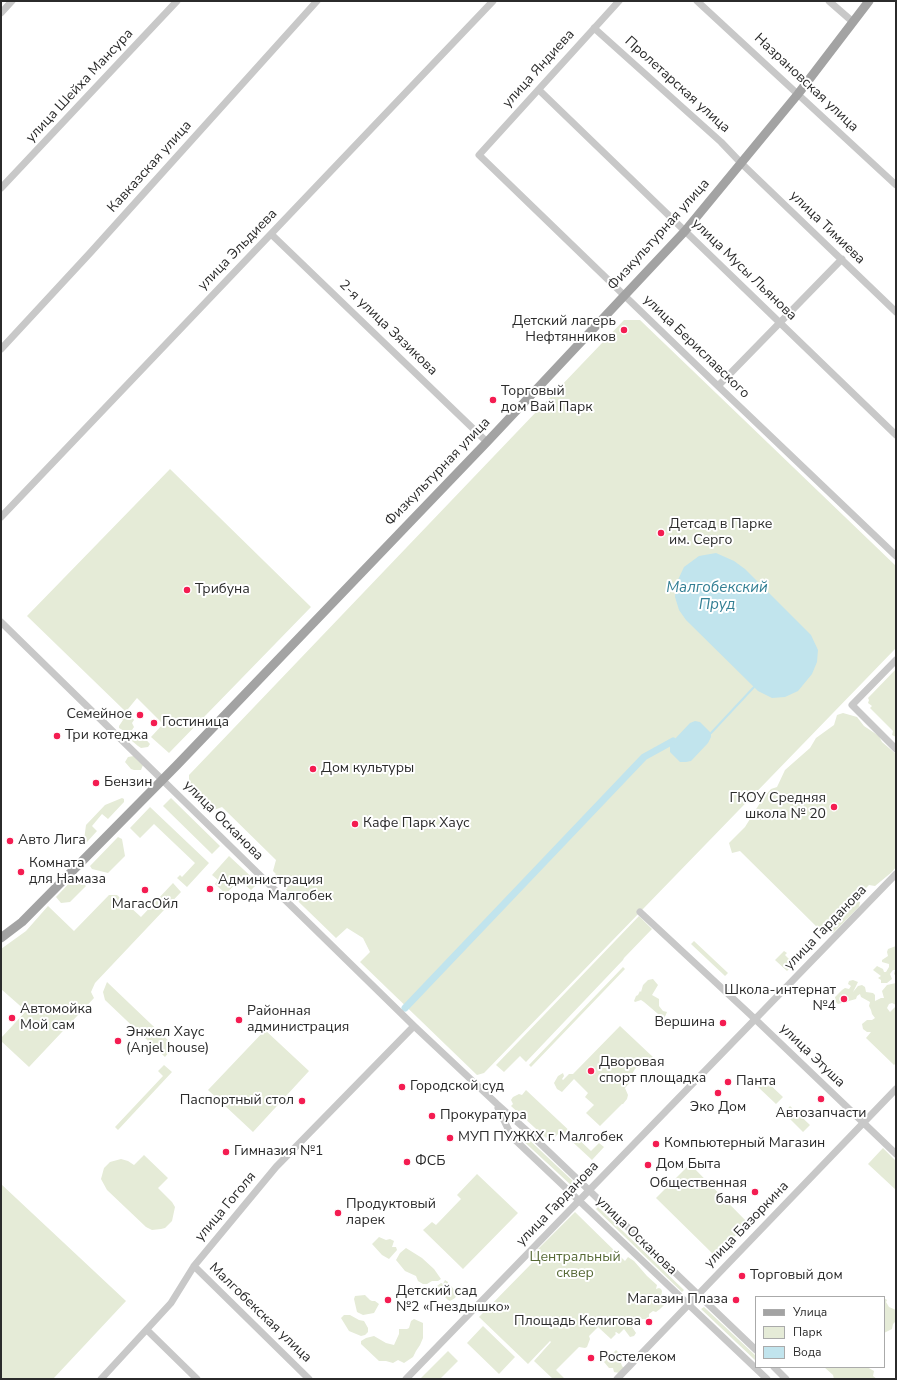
<!DOCTYPE html>
<meta charset="utf-8">
<style>
body{margin:0}
#map{position:relative;width:897px;height:1380px;overflow:hidden;background:#fff;font-family:"Nunito Sans",sans-serif}
canvas{display:block}
.frame{position:absolute;inset:0;border:2px solid #2b2b2b;pointer-events:none}
.legend{position:absolute;left:755px;top:1296px;width:130px;height:72px;box-sizing:border-box;background:#fff;border:1px solid #aaa;margin:0;padding:5px 7px;list-style:none;font-size:12px;color:#2b2b2b}
.legend li{display:flex;align-items:center;gap:8px;height:20px}
.legend b{width:20px;border:1px solid #aaa}
</style>
<div id="map">
<canvas width="897" height="1380"></canvas>
<div class="frame"></div>
<ul class="legend">
<li><b style="height:5px;background:#a3a3a3"></b>Улица</li>
<li><b style="height:11px;background:#e5ebd7"></b>Парк</li>
<li><b style="height:11px;background:#c1e4ed"></b>Вода</li>
</ul>
</div>
<script>
const g = document.querySelector('canvas').getContext('2d');
g.lineJoin = 'round';
function paint(path, color) { g.fillStyle = color; g.fill(path, 'evenodd'); }
const toPath = rows => new Path2D(rows.map(r => 'M' + r).join(''));
function trace(path, color, width, dash) { g.strokeStyle = color; g.lineWidth = width; g.lineCap = dash ? 'butt' : 'round'; g.setLineDash(dash || []); g.stroke(path); }
function label(font, color, halo, rows, align = 'center') {
  g.font = font + ' "Nunito Sans",sans-serif'; g.lineWidth = 4; g.setLineDash([]); g.textBaseline = 'middle'; g.strokeStyle = halo; g.fillStyle = color; for (const [text, x, y, turn = 0] of rows) {
    g.save(); g.translate(x, y); g.rotate((+turn || 0) * Math.PI / 180); g.textAlign = isNaN(turn) ? turn : align; if (halo) g.strokeText(text, 0, 0); g.fillText(text, 0, 0); g.restore();
  }
}
const green = toPath([
 [624,320,640,320,896,566,896,648,484,1073,477,1075,360,962,370,952,363,938,347,928,336,938,273,877,276,874,273,871,276,860,222,807,214,810,189,785,189,775],
 [170,469,311,607,169,753,151,737,163,724,137,698,128,709,132,713,132,717,134,720,132,723,134,727,132,730,126,732,119,728,119,726,123,720,119,716,124,710,27,616],
 [896,669,896,737,892,735,893,731,870,708,872,706,868,703,869,700,868,698],
 [843,713,857,717,864,726,879,736,882,742,896,754,896,867,892,872,875,886,869,885,855,899,860,902,859,907,833,933,825,929,822,932,740,851,732,853,729,843,745,827,763,798,771,789,777,787,785,770,810,748,816,738,834,725,837,715],
 [140,733,150,744,148,747,141,748,138,746,132,741,134,735],
 [134,756,143,765,141,770,134,770,131,769,125,762,128,757],
 [122,798,124,799,124,802,108,819,102,814,92,826,97,831,87,842,85,841,84,840,86,825,105,805],
 [171,798,220,846,212,854,163,806],
 [150,807,209,863,187,887,177,878,180,875,182,877,195,863,154,824,140,838,130,828],
 [118,837,122,839,125,856,108,873,92,869,90,866],
 [229,856,258,883,251,890,239,880,226,894,215,884,218,880,212,875],
 [76,876,86,886,70,902,61,903,56,897],
 [173,883,181,892,95,983,91,992,94,998,29,1067,1,1041,1,1038,26,1011,1,989,1,949,26,931,48,906,74,931,109,895,117,895,141,917],
 [639,916,652,929,624,958,623,960,526,1062,520,1056,504,1072,496,1065],
 [694,941,728,973,725,976,691,944],
 [896,946,896,976,894,974,895,970,893,970,890,974,892,979,887,983,881,983,881,980,878,978,881,976,873,970,877,966,883,969,884,972,886,972,889,967,889,964,882,962,882,960,888,956,887,952,888,949],
 [784,951,787,953,785,955,794,964,787,971,775,960],
 [623,967,625,969,531,1067,529,1065],
 [653,979,658,985,652,995,659,999,659,1006,663,1011,667,1012,664,1019,644,1002,641,1000,635,1002,634,1001,636,996,638,995,640,991,641,992,643,985,648,980],
 [853,980,858,982,853,992,858,986,862,985,865,987,866,992,873,993,875,995,875,1001,881,998,884,998,882,991,887,985,896,983,896,1005,892,1003,889,1004,887,1008,890,1012,896,1006,896,1063,894,1065,866,1038,871,1032,867,1032,863,1029,862,1024,867,1020,872,1020,875,1018,872,1014,871,1010,869,1006,870,1002,861,997,860,994,857,996,856,999,838,1004,835,1001,835,997,842,990,845,988,849,989,851,986,848,984,849,981],
 [107,982,174,1046,165,1057,105,1000,103,992],
 [620,1026,654,1058,645,1067,641,1063,635,1069,632,1074,635,1077,625,1088,628,1095,627,1099,623,1104,622,1104,600,1126,586,1113,594,1105,585,1097,588,1093,574,1079,562,1092,557,1089,554,1083,558,1076,563,1073,564,1076,562,1079,563,1080,569,1074,573,1074],
 [265,1030,309,1071,253,1132,208,1090],
 [164,1065,172,1072,118,1130,115,1127,163,1076,158,1071],
 [765,1080,783,1097,776,1104,758,1087],
 [526,1090,591,1151,599,1143,604,1147,592,1160,565,1135,563,1135,559,1133,555,1137,551,1133,546,1138,511,1106,513,1104,511,1100,513,1097,519,1094,522,1095],
 [790,1106,810,1125,803,1132,784,1113],
 [522,1133,576,1184,573,1187,519,1137],
 [883,1148,896,1161,896,1190,868,1164],
 [144,1155,168,1178,158,1188,172,1202,175,1207,172,1221,165,1228,161,1229,152,1230,146,1227,107,1190,101,1179,104,1168,110,1162,121,1159,128,1161,134,1165],
 [690,1164,748,1223,715,1256,656,1198],
 [477,1174,518,1213,463,1269,423,1230,432,1222,436,1225,461,1199,457,1195],
 [1,1184,126,1301,53,1379,1,1379],
 [598,1207,684,1290,682,1292,596,1209],
 [575,1212,625,1261,628,1257,634,1261,647,1276,657,1285,656,1289,659,1288,661,1289,662,1291,661,1297,665,1300,666,1303,660,1309,656,1312,653,1311,649,1314,649,1317,646,1319,637,1319,635,1322,636,1324,632,1327,636,1333,634,1336,630,1337,624,1329,619,1334,616,1332,615,1333,616,1334,611,1339,598,1327,589,1336,590,1339,587,1347,585,1348,579,1347,556,1370,565,1379,553,1379,534,1361,551,1342,550,1341,528,1364,479,1317,536,1259,532,1255],
 [379,1237,386,1240,390,1239,394,1241,392,1247,396,1247,397,1250,389,1259,382,1255,372,1244],
 [406,1248,422,1258,434,1269,441,1279,438,1281,432,1281,427,1284,423,1284,418,1281,416,1276,405,1271,396,1260,400,1253],
 [445,1280,448,1282,448,1284,452,1287,457,1294,455,1298,450,1301,448,1300,442,1294,439,1296,434,1290,437,1286,441,1283,443,1284],
 [365,1295,370,1300,372,1301,375,1301,379,1304,374,1313,363,1315,357,1312,354,1299,355,1296],
 [884,1298,887,1300,886,1302,889,1307,896,1310,896,1321,893,1324,892,1329,884,1333],
 [704,1307,756,1356,756,1361,701,1309],
 [344,1315,350,1315,359,1320,364,1321,368,1328,368,1332,365,1335,361,1336,349,1331,341,1318],
 [414,1319,423,1323,423,1338,420,1345,416,1351,413,1357,404,1363,398,1360,393,1363,386,1361,379,1361,361,1344,361,1341,366,1338,374,1336,386,1343,394,1345,399,1334,399,1329,407,1329,409,1328,411,1321],
 [483,1326,515,1357,499,1374,467,1343],
 [616,1350,620,1354,619,1356,622,1359,620,1360,622,1366,624,1368,619,1373,614,1372,613,1368,609,1368,604,1362],
 [448,1351,458,1361,440,1379,420,1379],
 [824,1367,867,1367,874,1371,873,1376,877,1379,834,1379,833,1375]
]);
const water = toPath([
 [716,553,734,561,745,569,811,635,818,650,817,662,812,674,798,691,785,697,772,698,758,691,686,620,679,610,675,597,676,584,684,567,699,556],
 [695,721,700,722,711,733,711,737,708,743,691,761,686,762,680,762,670,752,670,746,673,741,690,723]
]);
const stream = toPath([
 [711,733,754,687]
]);
const canal = toPath([
 [405,1008,644,757,673,741]
]);
const minor = toPath([
 [619,1,479,155,718,386,896,556],
 [697,1,896,185],
 [829,1,853,22],
 [1,13,12,1],
 [594,28,721,142,741,163,896,312],
 [539,90,896,435],
 [1,188,177,1],
 [271,234,487,442],
 [1,349,90,253,317,1],
 [718,386,842,259],
 [1,517,493,1],
 [1,622,414,1026,497,1104,525,1129,756,1350],
 [896,660,852,705,896,749],
 [640,912,755,1019,896,1154],
 [498,1108,512,1137,767,1379],
 [194,1266,309,1379],
 [147,1330,197,1379],
 [774,1367,786,1379],
 [101,1379,171,1303,194,1266,276,1167,414,1026],
 [406,1379,896,874],
 [617,1379,896,1089]
]);
const major = toPath([
 [1,938,22,922,177,765,487,442,685,231,798,94,869,1]
]);
const markers = [
 [624,330,4,"#f41c51"],
 [493,400,4,"#f41c51"],
 [661,533,4,"#f41c51"],
 [187,590,4,"#f41c51"],
 [140,715,4,"#f41c51"],
 [154,723,4,"#f41c51"],
 [57,736,4,"#f41c51"],
 [313,769,4,"#f41c51"],
 [96,783,4,"#f41c51"],
 [834,807,4,"#f41c51"],
 [355,824,4,"#f41c51"],
 [10,841,4,"#f41c51"],
 [21,872,4,"#f41c51"],
 [210,889,4,"#f41c51"],
 [145,890,4,"#f41c51"],
 [844,999,4,"#f41c51"],
 [12,1018,4,"#f41c51"],
 [239,1020,4,"#f41c51"],
 [723,1023,4,"#f41c51"],
 [118,1041,4,"#f41c51"],
 [591,1071,4,"#f41c51"],
 [728,1082,4,"#f41c51"],
 [402,1087,4,"#f41c51"],
 [718,1093,4,"#f41c51"],
 [821,1099,4,"#f41c51"],
 [302,1101,4,"#f41c51"],
 [432,1116,4,"#f41c51"],
 [450,1138,4,"#f41c51"],
 [656,1144,4,"#f41c51"],
 [226,1152,4,"#f41c51"],
 [407,1162,4,"#f41c51"],
 [648,1165,4,"#f41c51"],
 [755,1192,4,"#f41c51"],
 [338,1213,4,"#f41c51"],
 [742,1276,4,"#f41c51"],
 [388,1300,4,"#f41c51"],
 [736,1300,4,"#f41c51"],
 [649,1322,4,"#f41c51"],
 [591,1358,4,"#f41c51"]
];
const streetNames = [
 ["улица Яндиева",539,69,-48],
 ["Назрановская улица",806,83,43],
 ["Пролетарская улица",677,85,42],
 ["улица Шейха Мансура",80,86,-47],
 ["Кавказская улица",150,167,-48],
 ["улица Тимиева",827,228,44],
 ["Физкультурная улица",659,235,-48],
 ["улица Эльдиева",238,250,-46],
 ["улица Мусы Льянова",744,270,44],
 ["2-я улица Зязикова",388,328,44],
 ["улица Бериславского",696,347,44],
 ["Физкультурная улица",438,472,-46],
 ["улица Осканова",223,821,45],
 ["улица Гарданова",826,928,-46],
 ["улица Этуша",812,1056,44],
 ["улица Гарданова",558,1204,-46],
 ["улица Гоголя",226,1207,-50],
 ["улица Базоркина",747,1225,-46],
 ["улица Осканова",636,1236,44],
 ["Малгобекская улица",260,1313,44]
];
const poiNames = [
 ["Детский лагерь",616,322,"right"],
 ["Нефтянников",616,338,"right"],
 ["Торговый",501,392],
 ["дом Вай Парк",501,408],
 ["Детсад в Парке",669,525],
 ["им. Серго",669,541],
 ["Трибуна",195,590],
 ["Семейное",132,715,"right"],
 ["Гостиница",162,723],
 ["Три котеджа",65,736],
 ["Дом культуры",321,769],
 ["Бензин",104,783],
 ["ГКОУ Средняя",826,799,"right"],
 ["школа № 20",826,815,"right"],
 ["Кафе Парк Хаус",363,824],
 ["Авто Лига",18,841],
 ["Комната",29,864],
 ["для Намаза",29,880],
 ["Администрация",218,881],
 ["города Малгобек",218,897],
 ["МагасОйл",145,905,"center"],
 ["Школа-интернат",836,991,"right"],
 ["№4",836,1007,"right"],
 ["Автомойка",20,1010],
 ["Мой сам",20,1026],
 ["Районная",247,1012],
 ["администрация",247,1028],
 ["Вершина",715,1023,"right"],
 ["Энжел Хаус",126,1033],
 ["(Anjel house)",126,1049],
 ["Дворовая",599,1063],
 ["спорт площадка",599,1079],
 ["Панта",736,1082],
 ["Городской суд",410,1087],
 ["Паспортный стол",294,1101,"right"],
 ["Эко Дом",718,1108,"center"],
 ["Автозапчасти",821,1114,"center"],
 ["Прокуратура",440,1116],
 ["МУП ПУЖКХ г. Малгобек",458,1138],
 ["Компьютерный Магазин",664,1144],
 ["Гимназия №1",234,1152],
 ["ФСБ",415,1162],
 ["Дом Быта",656,1165],
 ["Общественная",747,1184,"right"],
 ["баня",747,1200,"right"],
 ["Продуктовый",346,1205],
 ["ларек",346,1221],
 ["Торговый дом",750,1276],
 ["Детский сад",396,1292],
 ["№2 «Гнездышко»",396,1308],
 ["Магазин Плаза",728,1300,"right"],
 ["Площадь Келигова",641,1322,"right"],
 ["Ростелеком",599,1358]
];
const parkNames = [
 ["Центральный",575,1258],
 ["сквер",575,1274]
];
const waterNames = [
 ["Малгобекский",717,588],
 ["Пруд",717,605]
];
paint(green, '#e5ebd7');
paint(water, '#c1e4ed');
trace(stream, '#c1e4ed', 2);
trace(canal, '#c1e4ed', 7);
trace(minor, '#c8c8c8', 7);
trace(major, '#a3a3a3', 9);
for (const [x, y, r, color] of markers) { const dot = new Path2D(); dot.arc(x, y, r, 0, 2 * Math.PI); g.fillStyle = color; g.fill(dot); trace(dot, '#fff', 1.5); }
label('14px', '#2b2b2b', '#fff', streetNames);
label('14px', '#2b2b2b', '#fff', poiNames, 'left');
label('14px', '#576a36', '#fff', parkNames);
label('italic 15px', '#337f94', '#fff', waterNames);
</script>
